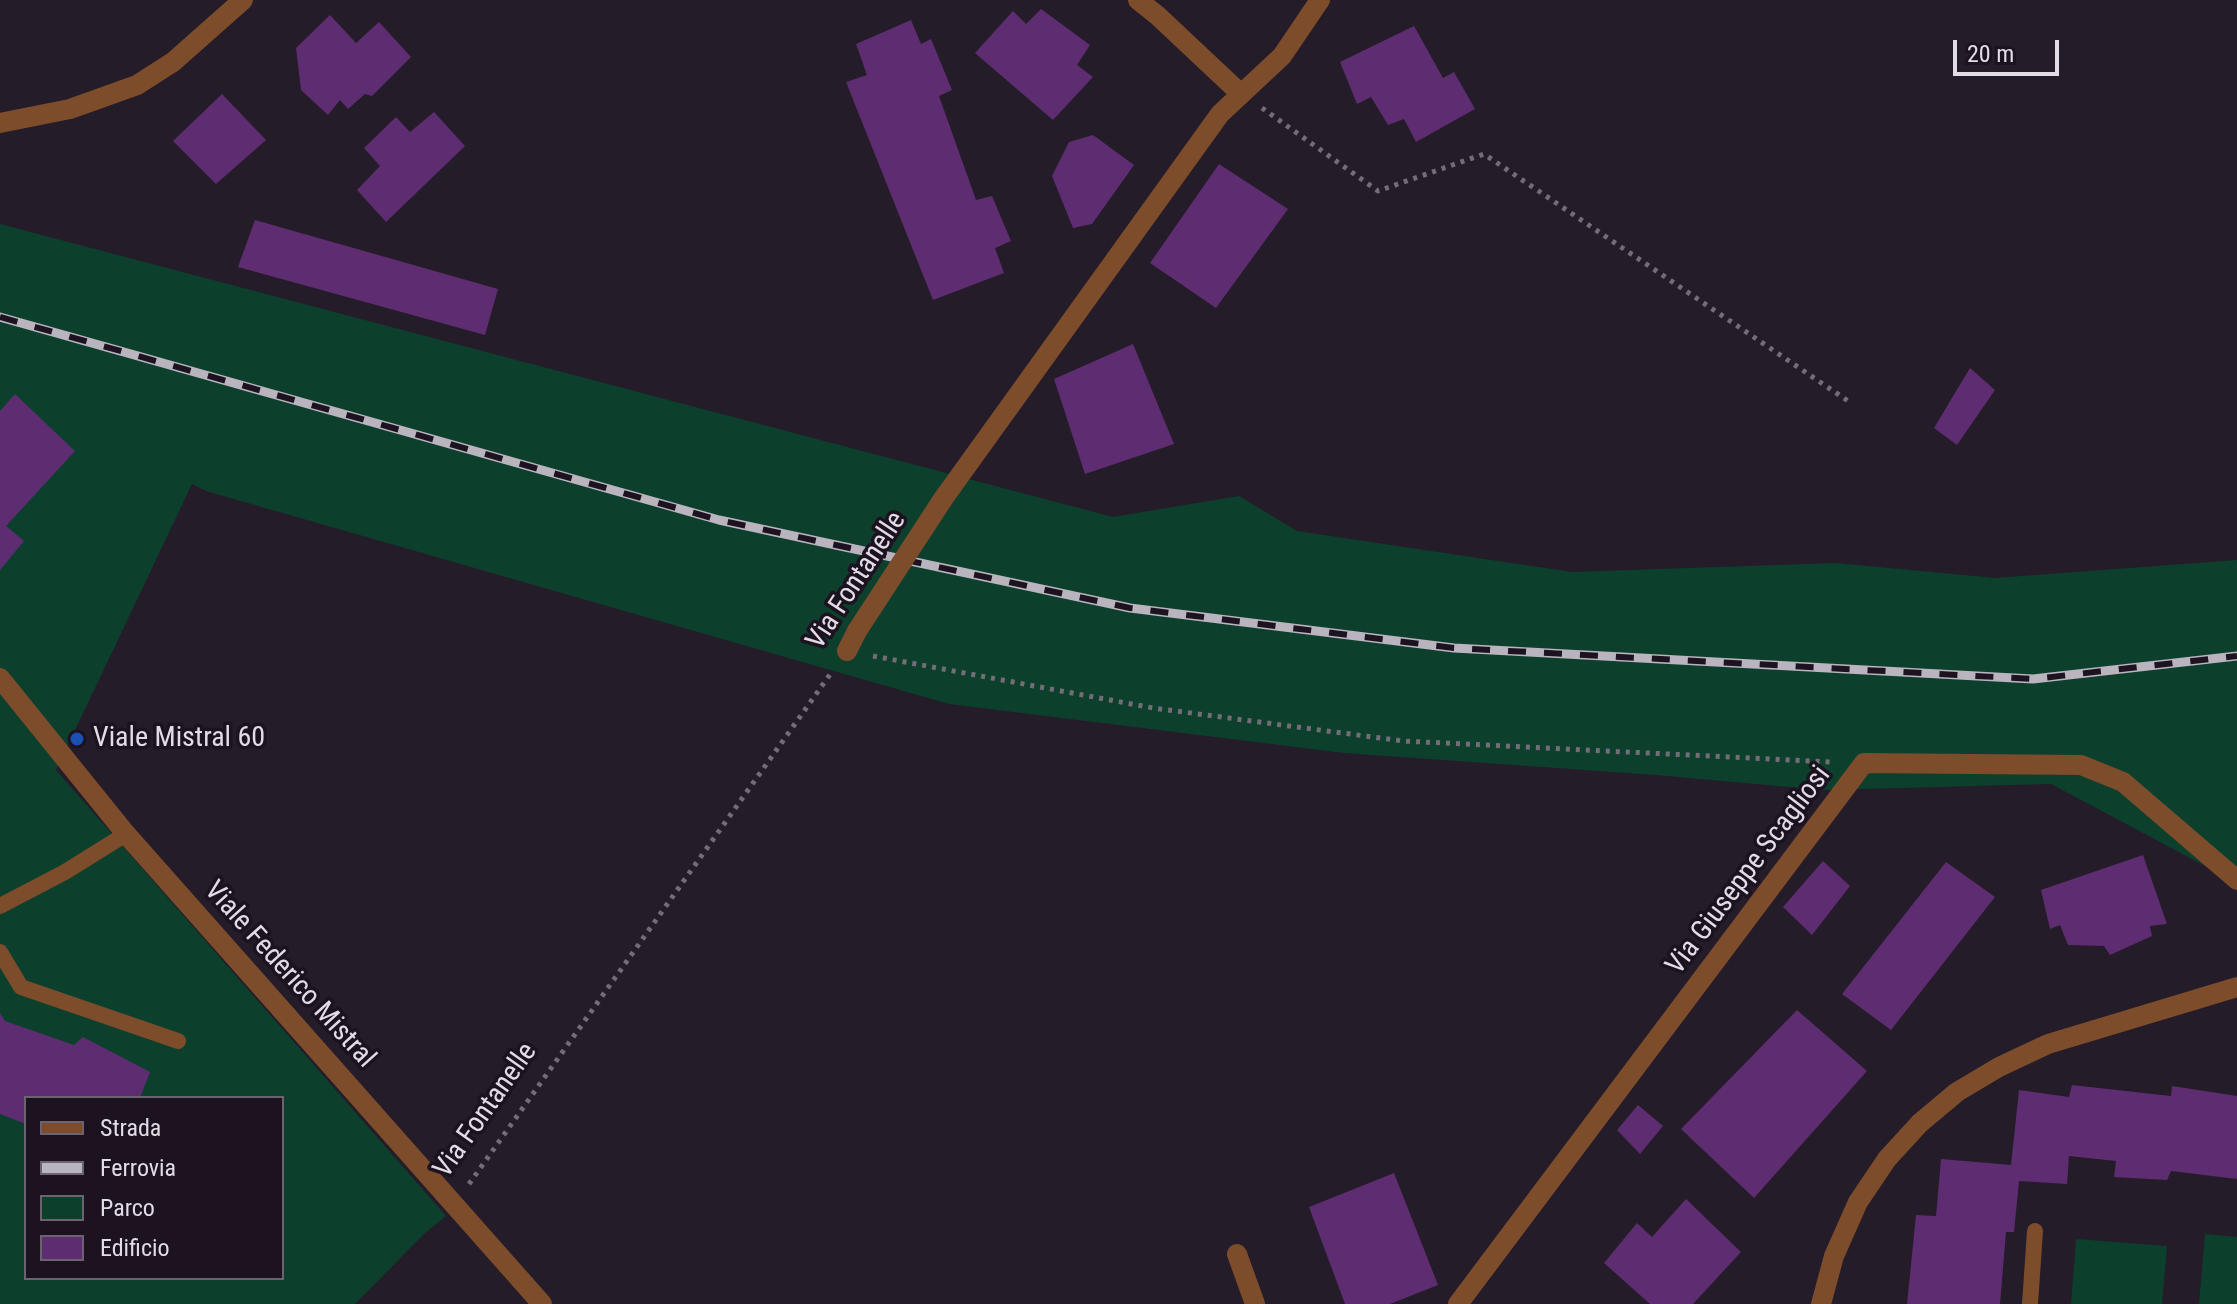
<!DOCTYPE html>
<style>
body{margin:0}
#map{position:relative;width:2237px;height:1304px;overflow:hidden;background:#251c29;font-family:"Roboto Condensed",sans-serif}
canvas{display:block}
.legend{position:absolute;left:24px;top:1096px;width:260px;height:184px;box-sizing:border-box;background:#1c1220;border:2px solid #6b636f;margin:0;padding:10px 14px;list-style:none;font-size:24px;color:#e2dce5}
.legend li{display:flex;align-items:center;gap:16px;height:40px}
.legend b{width:40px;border:2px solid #6b636f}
.scale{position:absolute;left:1953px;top:40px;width:106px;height:36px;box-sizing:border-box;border:4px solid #e2dce5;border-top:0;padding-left:10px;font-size:24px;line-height:28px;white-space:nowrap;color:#e2dce5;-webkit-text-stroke:6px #1c1220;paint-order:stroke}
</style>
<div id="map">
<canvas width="2237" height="1304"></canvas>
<ul class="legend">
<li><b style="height:10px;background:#7d4c2b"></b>Strada</li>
<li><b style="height:10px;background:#bab4be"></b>Ferrovia</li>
<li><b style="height:22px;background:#0d3f2d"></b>Parco</li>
<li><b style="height:22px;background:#5e2c70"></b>Edificio</li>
</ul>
<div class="scale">20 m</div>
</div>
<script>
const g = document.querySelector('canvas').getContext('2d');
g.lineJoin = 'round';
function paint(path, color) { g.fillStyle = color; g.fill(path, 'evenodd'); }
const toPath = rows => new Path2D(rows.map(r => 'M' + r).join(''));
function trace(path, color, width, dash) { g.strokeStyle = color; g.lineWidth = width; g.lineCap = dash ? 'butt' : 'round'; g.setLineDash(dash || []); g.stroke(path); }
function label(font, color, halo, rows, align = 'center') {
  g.font = font + ' "Roboto Condensed",sans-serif'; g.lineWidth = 7; g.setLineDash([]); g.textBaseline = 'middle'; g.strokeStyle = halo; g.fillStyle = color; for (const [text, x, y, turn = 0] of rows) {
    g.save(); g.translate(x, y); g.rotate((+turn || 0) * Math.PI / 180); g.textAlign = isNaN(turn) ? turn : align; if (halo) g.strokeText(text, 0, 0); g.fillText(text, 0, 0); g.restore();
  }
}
const green = toPath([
 [0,224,1113,517,1239,496,1297,531,1572,572,1836,563,1995,578,2237,560,2237,883,2051,784,1823,790,1656,775,1344,753,949,704,206,491,192,484,56,770,446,1216,425,1233,355,1304,0,1304],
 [26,1098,282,1098,282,1278,26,1278],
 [2205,1234,2237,1237,2237,1304,2199,1304],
 [2076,1239,2167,1246,2162,1304,2071,1304]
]);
const building = toPath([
 [1041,9,1090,45,1077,65,1093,77,1053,120,975,53,1013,11,1026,24],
 [330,15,356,43,379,22,411,57,372,96,365,94,348,109,340,100,328,115,301,90,296,48],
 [911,20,921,44,931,39,952,90,939,96,976,200,992,196,1011,241,995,248,1004,273,933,300,846,82,867,75,856,44],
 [1414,26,1443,78,1454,72,1475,109,1416,142,1404,119,1388,125,1371,97,1357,104,1340,62],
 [222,94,266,140,216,184,173,141],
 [434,112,465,146,386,222,357,190,380,166,364,148,396,117,410,132],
 [1093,135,1134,165,1092,224,1073,228,1052,176,1069,142],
 [1219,164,1288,209,1216,308,1150,263],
 [255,220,498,289,485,335,238,267],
 [1133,344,1174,444,1085,474,1054,379],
 [1970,368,1995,390,1957,445,1934,428],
 [15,394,75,451,6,526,24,541,0,570,0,411],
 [2143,855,2167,924,2150,926,2152,936,2110,955,2104,946,2068,945,2060,925,2050,929,2041,890],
 [1823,861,1850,886,1812,935,1783,907],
 [1946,862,1995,897,1891,1030,1842,994],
 [1797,1010,1867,1071,1754,1198,1681,1129],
 [0,1013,5,1021,74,1045,83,1037,150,1072,140,1098,26,1098,26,1124,0,1114],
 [2072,1085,2171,1096,2172,1086,2237,1096,2237,1179,2171,1171,2167,1180,2114,1177,2116,1161,2069,1156,2067,1184,2019,1181,2014,1232,2006,1232,2000,1304,1907,1304,1916,1215,1936,1216,1941,1159,2011,1165,2019,1090,2069,1097],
 [1638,1105,1663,1126,1640,1154,1617,1130],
 [1394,1173,1438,1285,1390,1304,1345,1304,1309,1207],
 [1686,1199,1741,1252,1693,1304,1650,1304,1604,1263,1637,1223,1652,1237]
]);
const path = toPath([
 [1262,108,1378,191,1484,154,1848,401],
 [873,656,1153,708,1403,741,1831,762],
 [469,1184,831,673]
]);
const service = toPath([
 [0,906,65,872,126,834],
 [0,952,21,987,178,1041],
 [2030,1304,2035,1231]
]);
const minor = toPath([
 [1138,0,1158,16,1241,94],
 [0,123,70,109,137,85,173,62,243,0],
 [943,499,1220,114,1282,56,1320,0],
 [847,651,857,631],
 [0,678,126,834,542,1304],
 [1237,1254,1255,1304],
 [1458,1304,1864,763,2081,765,2123,782,2237,880],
 [1821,1304,1834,1256,1858,1202,1887,1159,1920,1123,1957,1092,1999,1067,2048,1044,2237,987]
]);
const rail = toPath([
 [0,317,719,520,1130,608,1454,648,2033,679,2237,656]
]);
const minorBridge = toPath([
 [857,631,943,499]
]);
const markers = [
 [77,739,8,"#1a4fb4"]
];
const streetNames = [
 ["Via Fontanelle",857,581,-57],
 ["Via Giuseppe Scagliosi",1749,871,-53],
 ["Viale Federico Mistral",289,975,48],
 ["Via Fontanelle",486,1111,-55]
];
const poiNames = [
 ["Viale Mistral 60",93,739]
];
paint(green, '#0d3f2d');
paint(building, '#5e2c70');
trace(path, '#746d78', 5, [4, 6]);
trace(service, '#7d4c2b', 16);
trace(minor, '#7d4c2b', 20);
trace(rail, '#bab4be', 9);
trace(rail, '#1c1220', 6, [18]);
trace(minorBridge, '#7d4c2b', 20);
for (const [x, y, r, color] of markers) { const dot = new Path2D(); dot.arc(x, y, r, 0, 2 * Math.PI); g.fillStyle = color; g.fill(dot); trace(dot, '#1c1220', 3); }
label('28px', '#e2dce5', '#1c1220', streetNames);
label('28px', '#e2dce5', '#1c1220', poiNames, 'left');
</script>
